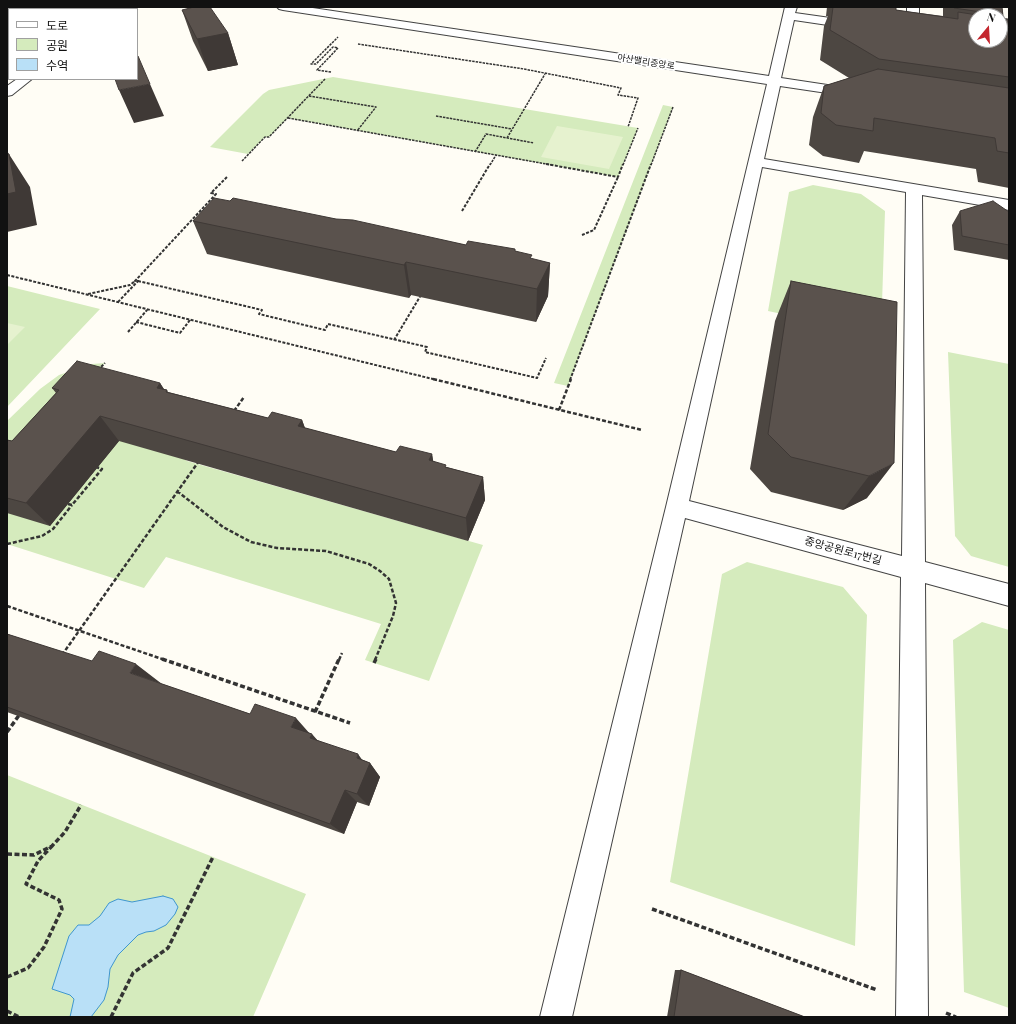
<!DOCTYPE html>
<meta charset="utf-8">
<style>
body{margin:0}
#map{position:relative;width:1016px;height:1024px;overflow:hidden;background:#fffdf5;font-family:"Playfair Display","Noto Sans KR",serif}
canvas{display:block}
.frame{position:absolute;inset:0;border:8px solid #111;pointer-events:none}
.legend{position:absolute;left:8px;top:8px;width:130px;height:72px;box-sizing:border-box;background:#fff;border:1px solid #a0a0a0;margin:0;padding:5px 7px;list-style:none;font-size:12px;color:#111}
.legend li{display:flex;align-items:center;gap:8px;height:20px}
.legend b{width:20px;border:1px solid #a0a0a0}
.north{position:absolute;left:968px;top:8px;width:40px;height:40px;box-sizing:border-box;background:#fff;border:1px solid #a0a0a0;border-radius:50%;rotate:18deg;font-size:11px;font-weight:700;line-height:16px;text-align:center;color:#111}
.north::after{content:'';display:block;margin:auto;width:14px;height:18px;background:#c4262e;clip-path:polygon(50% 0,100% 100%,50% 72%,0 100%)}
</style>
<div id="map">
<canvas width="1016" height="1024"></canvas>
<div class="frame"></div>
<ul class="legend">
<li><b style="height:5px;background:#fff"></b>도로</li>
<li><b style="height:11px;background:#d5ebbd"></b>공원</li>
<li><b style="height:11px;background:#b9e0f7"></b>수역</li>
</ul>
<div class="north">N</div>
</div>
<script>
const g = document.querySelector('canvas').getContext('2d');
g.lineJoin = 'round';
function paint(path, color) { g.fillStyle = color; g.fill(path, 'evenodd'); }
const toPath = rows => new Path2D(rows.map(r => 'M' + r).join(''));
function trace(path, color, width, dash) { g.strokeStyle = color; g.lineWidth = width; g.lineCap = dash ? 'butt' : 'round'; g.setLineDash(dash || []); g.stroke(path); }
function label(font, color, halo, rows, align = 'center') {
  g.font = font + ' "Playfair Display","Noto Sans KR",serif'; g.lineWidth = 4; g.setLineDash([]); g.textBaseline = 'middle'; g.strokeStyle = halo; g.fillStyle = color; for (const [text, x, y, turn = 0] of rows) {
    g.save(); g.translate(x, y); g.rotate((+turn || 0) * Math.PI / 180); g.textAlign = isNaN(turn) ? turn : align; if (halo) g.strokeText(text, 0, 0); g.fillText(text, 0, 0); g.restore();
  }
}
const green = toPath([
 [333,77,638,128,618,177,288,118,269,137,265,137,248,154,210,147,263,94,269,90],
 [663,105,673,107,568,386,554,383],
 [813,185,861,194,885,211,881,335,768,311,789,192],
 [7,286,100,309,7,407],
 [948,352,1009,364,1009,567,971,556,955,536],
 [105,363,83,387,187,461,483,545,429,681,365,660,381,624,166,557,144,588,7,544,7,421,40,389,59,375,92,364],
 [747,562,843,587,867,615,855,946,670,882,722,574],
 [982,622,1009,630,1009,1008,964,992,953,640],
 [7,775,306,894,253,1017,7,1017]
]);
const pitch = toPath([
 [557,126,623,137,609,169,541,157],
 [7,323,25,327,7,345]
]);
const water = toPath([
 [163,896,173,899,178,907,175,914,166,925,154,931,146,932,138,935,118,955,110,969,108,987,104,1000,91,1017,70,1017,74,999,70,995,52,989,69,936,78,925,89,925,100,916,109,903,118,899,132,902,163,896]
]);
const pathFar3 = toPath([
 [7,43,9,42],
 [358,44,524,69,621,88,618,95,638,98,628,127],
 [331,72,317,70,338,48,333,47,316,64,311,64,338,37],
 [309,96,376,107,357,131],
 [436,116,512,129],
 [288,118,552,165],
 [507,138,545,74],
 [475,152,486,134,534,143],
 [242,161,265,137,269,137,325,79],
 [490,165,496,155],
 [623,165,638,128],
 [651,165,673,107]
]);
const pathFar2 = toPath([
 [546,164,618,177,623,164],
 [462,211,490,164],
 [582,235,594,230,618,177],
 [7,275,437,380],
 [138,281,262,310,259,314,325,330,328,324,427,347,425,352,537,378,546,358],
 [88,294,130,285,135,281],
 [118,302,138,281,135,281,216,194,211,193,228,176],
 [136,322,180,333,190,320],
 [128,332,147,310],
 [394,340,421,295],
 [98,370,105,363],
 [570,380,651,164]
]);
const pathFar1 = toPath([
 [433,379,642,430],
 [559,410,571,379],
 [234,411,244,397],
 [177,491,223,527,251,542,277,548,326,551,369,564,380,571,389,579,396,603,393,616,375,660],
 [68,504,72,505,102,469,96,467],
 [7,544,42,536,53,529,72,505],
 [7,606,165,660],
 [62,655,199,461],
 [339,660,342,653]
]);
const path = toPath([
 [162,659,350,723],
 [374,663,376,659],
 [315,712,339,659],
 [7,732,20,714],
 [7,854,34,855,52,846,65,832,81,805],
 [652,909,877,990],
 [7,977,28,968,44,947,62,909,59,900,26,884,38,861,52,846],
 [7,1011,19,1017],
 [946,1013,956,1017],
 [111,1017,133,973,168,948,213,857]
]);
const minor = toPath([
 [124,7,137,7,135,9,122,9,124,7],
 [277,7,306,7,769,76,785,7,797,7,795,13,859,22,861,25,859,28,855,29,794,20,781,78,854,89,859,90,861,93,859,96,854,97,780,86,764,159,1009,200,1009,210,922,195,925,562,1009,584,1009,606,925,583,928,1017,896,1017,901,577,685,518,572,1017,540,1017,666,507,767,84,283,10,279,9,277,7],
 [762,167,906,192,902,556,689,501,762,167],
 [907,7,919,7,919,33,917,36,913,37,909,36,907,33,907,7],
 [17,79,32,79,12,95,7,96,7,86,17,79]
]);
const wall = toPath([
 [827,7,896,7,896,10,943,16,943,7,1002,7,1003,16,1002,18,1009,25,1009,188,978,182,976,169,864,151,859,163,823,156,809,145,813,117,824,86,849,78,820,60,824,26,828,16,826,16],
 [976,16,1000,16,1000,40],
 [182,10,228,33,238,65,208,71,193,41],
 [230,201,336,219,466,245,515,249,515,251,531,259,550,263,548,296,536,322,411,295,409,298,207,254,193,221],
 [960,211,1009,212,1009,260,954,250,952,225],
 [791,281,897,302,867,498,843,510,771,492,750,469,775,321],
 [160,383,164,389,167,390,168,392,268,418,302,420,305,428,396,452,432,454,433,461,446,467,483,477,485,500,468,541,119,441,50,526,7,513,7,440,12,441,56,393,52,388],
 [7,634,162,684,250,714,309,733,317,740,363,760,370,763,380,777,369,806,357,802,344,834,7,712],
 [675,970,681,970,805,1017,667,1017]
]);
const shadedWall = toPath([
 [228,33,238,65,208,71,197,39],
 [150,84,164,116,134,123,119,90],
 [7,151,30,187,37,225,7,232],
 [406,262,411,295,409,298,404,265],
 [550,263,548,296,536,322,537,289],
 [160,383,176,409,157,388],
 [100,416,119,441,50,526,26,503],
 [302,420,311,445,298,426],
 [432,454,436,478,429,460],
 [894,463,867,498,843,510,869,476],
 [483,477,485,500,468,541,466,518],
 [136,664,162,684,130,673],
 [296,718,311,735,291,727],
 [312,734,326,750,310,738],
 [358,754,368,768,370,763,380,777,369,806,357,794,357,758],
 [345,790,357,802,344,834,330,824]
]);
const building = toPath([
 [194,7,210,7,228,33,197,39,182,10,194,7],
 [833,7,896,7,896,10,958,19,958,12,984,16,976,16,976,40,1000,40,1000,18,1008,19,1009,25,1009,77,879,59,830,30,833,7],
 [954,7,1002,7,1003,16,990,15,988,13,954,8,954,7],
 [137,56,138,56,150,84,119,90,115,79,137,79,137,56],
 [878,69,1009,88,1009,153,997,151,995,138,874,118,873,131,836,125,821,113,824,86,878,69],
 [7,154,9,154,16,192,7,194,7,154],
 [214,198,230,201,233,198,336,219,353,220,466,245,468,241,515,249,515,251,532,255,530,258,550,263,537,289,406,262,404,265,193,221,214,198],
 [993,201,1009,212,1009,245,962,236,960,211,993,201],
 [791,281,897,302,894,463,869,476,791,457,768,434,791,281],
 [77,361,160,383,157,388,167,390,166,392,268,418,272,412,302,420,298,426,396,452,400,446,432,454,429,460,446,465,445,467,483,477,466,518,100,416,26,503,7,498,7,440,12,441,59,390,52,388,77,361],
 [7,634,92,661,99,651,136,664,130,673,250,714,255,704,296,718,291,727,312,734,310,738,358,754,357,758,370,763,357,794,345,790,330,824,7,707,7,634],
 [681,970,805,1017,674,1017,681,970]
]);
const farStreetnames = [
 ["아산밸리중앙로",646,62,9]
];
const streetNames = [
 ["중앙공원로17번길",843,551,15]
];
paint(green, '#d5ebbd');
paint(pitch, '#e6f2cf');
paint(water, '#b9e0f7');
trace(water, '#3f96cf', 1);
trace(minor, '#444', 2);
trace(pathFar3, '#333', 1.5, [2.5, 1]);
trace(pathFar2, '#333', 2, [3, 1.5]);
trace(pathFar1, '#333', 2.5, [4, 2]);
trace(path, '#333', 3.5, [5, 2.5]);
paint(minor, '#fff');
paint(wall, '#4d4742');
paint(shadedWall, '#3f3936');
paint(building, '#5a524d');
trace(building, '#3f3936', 1);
label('9px', '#111', '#fff', farStreetnames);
label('11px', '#111', '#fff', streetNames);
</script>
